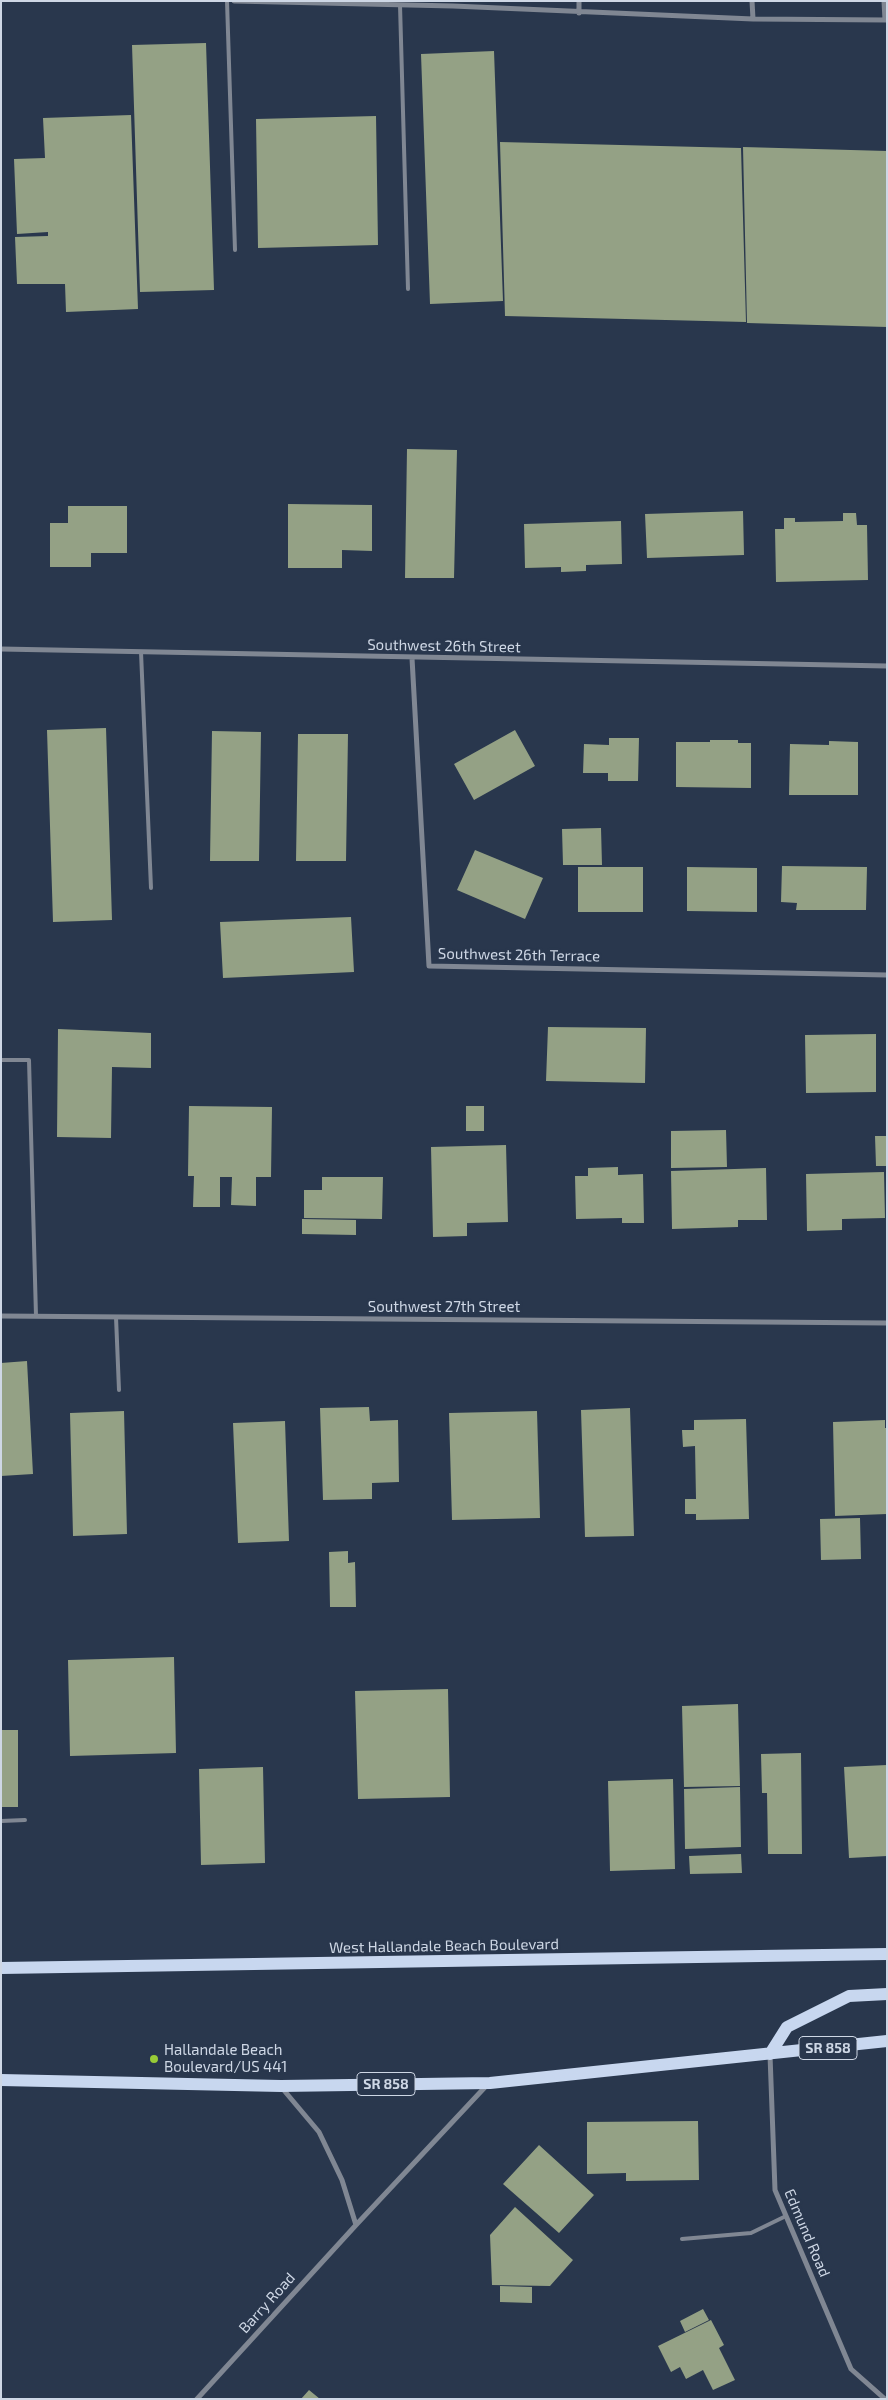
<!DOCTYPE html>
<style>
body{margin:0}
#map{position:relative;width:888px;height:2400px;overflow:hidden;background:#29374d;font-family:"Exo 2",sans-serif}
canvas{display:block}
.frame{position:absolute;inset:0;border:2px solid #ced7e5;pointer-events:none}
</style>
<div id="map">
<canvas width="888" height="2400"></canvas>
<div class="frame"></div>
</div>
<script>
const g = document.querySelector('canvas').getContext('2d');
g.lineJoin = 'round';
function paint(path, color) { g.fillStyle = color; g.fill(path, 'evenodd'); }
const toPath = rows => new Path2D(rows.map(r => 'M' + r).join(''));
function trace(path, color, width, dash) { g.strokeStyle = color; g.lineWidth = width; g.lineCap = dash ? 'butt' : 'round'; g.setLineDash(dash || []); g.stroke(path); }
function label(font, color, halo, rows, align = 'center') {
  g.font = font + ' "Exo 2",sans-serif'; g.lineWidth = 5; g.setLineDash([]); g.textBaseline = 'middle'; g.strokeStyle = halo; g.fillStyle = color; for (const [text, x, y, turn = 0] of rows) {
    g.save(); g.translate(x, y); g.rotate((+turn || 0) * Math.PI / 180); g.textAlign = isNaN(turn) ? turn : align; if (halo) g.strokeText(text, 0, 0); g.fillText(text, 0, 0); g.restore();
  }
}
const building = toPath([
 [206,43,214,290,140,292,132,45],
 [494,51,503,301,430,304,421,54],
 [131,115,138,309,66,312,65,284,17,284,15,237,48,236,48,232,17,234,14,159,45,158,43,118],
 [376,116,378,245,258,248,256,119],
 [500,142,741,148,746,322,505,316],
 [743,147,887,151,887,327,747,323],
 [407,449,457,450,454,578,405,578],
 [288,504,372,505,372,551,342,550,342,568,288,568],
 [68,506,127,506,127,553,91,553,91,567,50,567,50,523,68,523],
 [743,511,744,555,647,558,645,514],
 [843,513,856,513,857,525,867,525,868,580,776,582,775,529,784,529,784,518,795,518,795,522,843,521],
 [621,521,622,564,586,565,586,571,561,572,561,567,525,568,524,524],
 [106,728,112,920,53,922,47,730],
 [515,730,535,766,474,800,454,764],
 [212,731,261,732,259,861,210,861],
 [298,734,348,734,346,861,296,861],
 [609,738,639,738,638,781,608,781,608,773,583,773,584,744,609,745],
 [710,740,738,740,738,743,751,743,751,788,676,787,676,742,710,742],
 [829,741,858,742,858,795,789,795,790,744,829,745],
 [601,828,602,865,563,865,562,829],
 [475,850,543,878,525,919,457,890],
 [782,866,867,867,866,910,796,910,797,903,781,902],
 [578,867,643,867,643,912,578,912],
 [687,867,757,868,757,912,687,911],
 [351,917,354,972,223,978,220,922],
 [548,1027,646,1028,645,1083,546,1081],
 [58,1029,151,1033,151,1068,112,1067,111,1138,57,1137],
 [876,1034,876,1092,806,1093,805,1035],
 [189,1106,272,1107,271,1177,256,1177,256,1206,231,1205,232,1177,220,1177,220,1207,193,1207,194,1176,188,1176],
 [466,1106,484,1106,484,1131,466,1131],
 [726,1130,727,1167,671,1168,671,1131],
 [875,1136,887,1136,887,1166,876,1166],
 [506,1145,508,1222,467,1223,467,1236,433,1237,431,1147],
 [618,1167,618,1175,643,1174,644,1223,622,1223,622,1218,576,1219,575,1176,588,1176,588,1168],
 [766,1168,767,1220,738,1220,738,1227,672,1229,671,1171],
 [884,1172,885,1218,842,1219,842,1230,807,1231,806,1174],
 [322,1177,383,1177,382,1219,304,1218,304,1190,322,1190],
 [302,1219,356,1220,356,1235,302,1234],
 [27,1361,33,1474,1,1476,1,1363],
 [369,1407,370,1421,398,1420,399,1482,372,1483,372,1499,323,1500,320,1408],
 [630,1408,634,1536,585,1537,581,1410],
 [124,1411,127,1534,73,1536,70,1413],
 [537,1411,540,1518,452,1520,449,1413],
 [746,1419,749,1519,696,1520,696,1514,685,1514,685,1499,696,1499,695,1446,683,1447,682,1430,694,1430,694,1420],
 [885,1420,885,1428,887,1428,887,1514,835,1516,833,1422],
 [285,1421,289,1541,238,1543,233,1423],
 [860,1518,861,1559,821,1560,820,1519],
 [348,1551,348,1563,355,1562,356,1607,330,1607,329,1552],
 [174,1657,176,1753,70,1756,68,1660],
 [448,1689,450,1797,358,1799,355,1691],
 [738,1704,740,1786,684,1787,682,1706],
 [1,1730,18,1730,18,1807,1,1807],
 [801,1753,802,1854,768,1854,767,1793,762,1793,761,1754],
 [887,1765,887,1856,849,1858,844,1767],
 [263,1767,265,1863,201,1865,199,1769],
 [673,1779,675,1869,610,1871,608,1781],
 [740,1787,741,1847,685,1849,684,1789],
 [741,1854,742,1873,690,1874,689,1856],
 [698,2121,699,2180,626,2181,626,2173,587,2174,587,2122],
 [539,2145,594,2195,559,2233,503,2184],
 [515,2207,573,2260,550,2286,492,2285,490,2235],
 [500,2286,532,2287,532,2303,500,2302],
 [703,2309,709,2320,685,2332,680,2321],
 [711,2320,724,2345,719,2348,735,2380,713,2390,703,2370,686,2379,680,2367,671,2372,658,2346],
 [309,2390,320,2399,301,2399]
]);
const service = toPath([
 [227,1,235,250],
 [400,5,408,289],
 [141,652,151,888],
 [1,1060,29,1060,36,1316],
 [116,1317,119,1390],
 [1,1821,25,1820],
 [682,2239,751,2233,786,2216]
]);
const minor = toPath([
 [234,1,453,6,753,19,887,20],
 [579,1,579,13],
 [752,1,753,19],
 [884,1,885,20],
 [1,649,887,666],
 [412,658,429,966,887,975],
 [1,1316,887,1323],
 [770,2055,775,2190,851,2369,885,2399],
 [282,2088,319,2132,342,2180,356,2225],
 [197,2399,356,2225,487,2085]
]);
const primary = toPath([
 [1,1968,887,1954],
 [770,2054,787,2027,849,1996,887,1994],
 [1,2080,281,2086,490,2083,887,2041]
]);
const markers = [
 [154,2059,5,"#98cb37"]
];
const shields = [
 [828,2048,58],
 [386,2084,58]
];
const shieldNames = [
 ["SR 858",828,2048],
 ["SR 858",386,2084]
];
const streetNames = [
 ["Southwest 26th Street",444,646,1],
 ["Southwest 26th Terrace",519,955,1],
 ["Southwest 27th Street",444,1307],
 ["West Hallandale Beach Boulevard",444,1946,-1],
 ["Edmund Road",807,2233,67],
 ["Barry Road",267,2303,-48]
];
const poiNames = [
 ["Hallandale Beach",164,2050],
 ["Boulevard/US 441",164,2067]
];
paint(building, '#94a185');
trace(service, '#808793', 4);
trace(minor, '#808793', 5);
trace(primary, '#c8d7ef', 12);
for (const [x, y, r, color] of markers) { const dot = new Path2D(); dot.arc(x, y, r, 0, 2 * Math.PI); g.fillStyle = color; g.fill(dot); trace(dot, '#29374d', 2); }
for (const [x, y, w] of shields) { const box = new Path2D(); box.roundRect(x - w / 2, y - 11.5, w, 23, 4); g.fillStyle = '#29374d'; g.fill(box); trace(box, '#ced7e5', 1); }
label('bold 14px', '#ced7e5', null, shieldNames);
label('15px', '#ced7e5', '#29374d', streetNames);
label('15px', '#ced7e5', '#29374d', poiNames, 'left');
</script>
